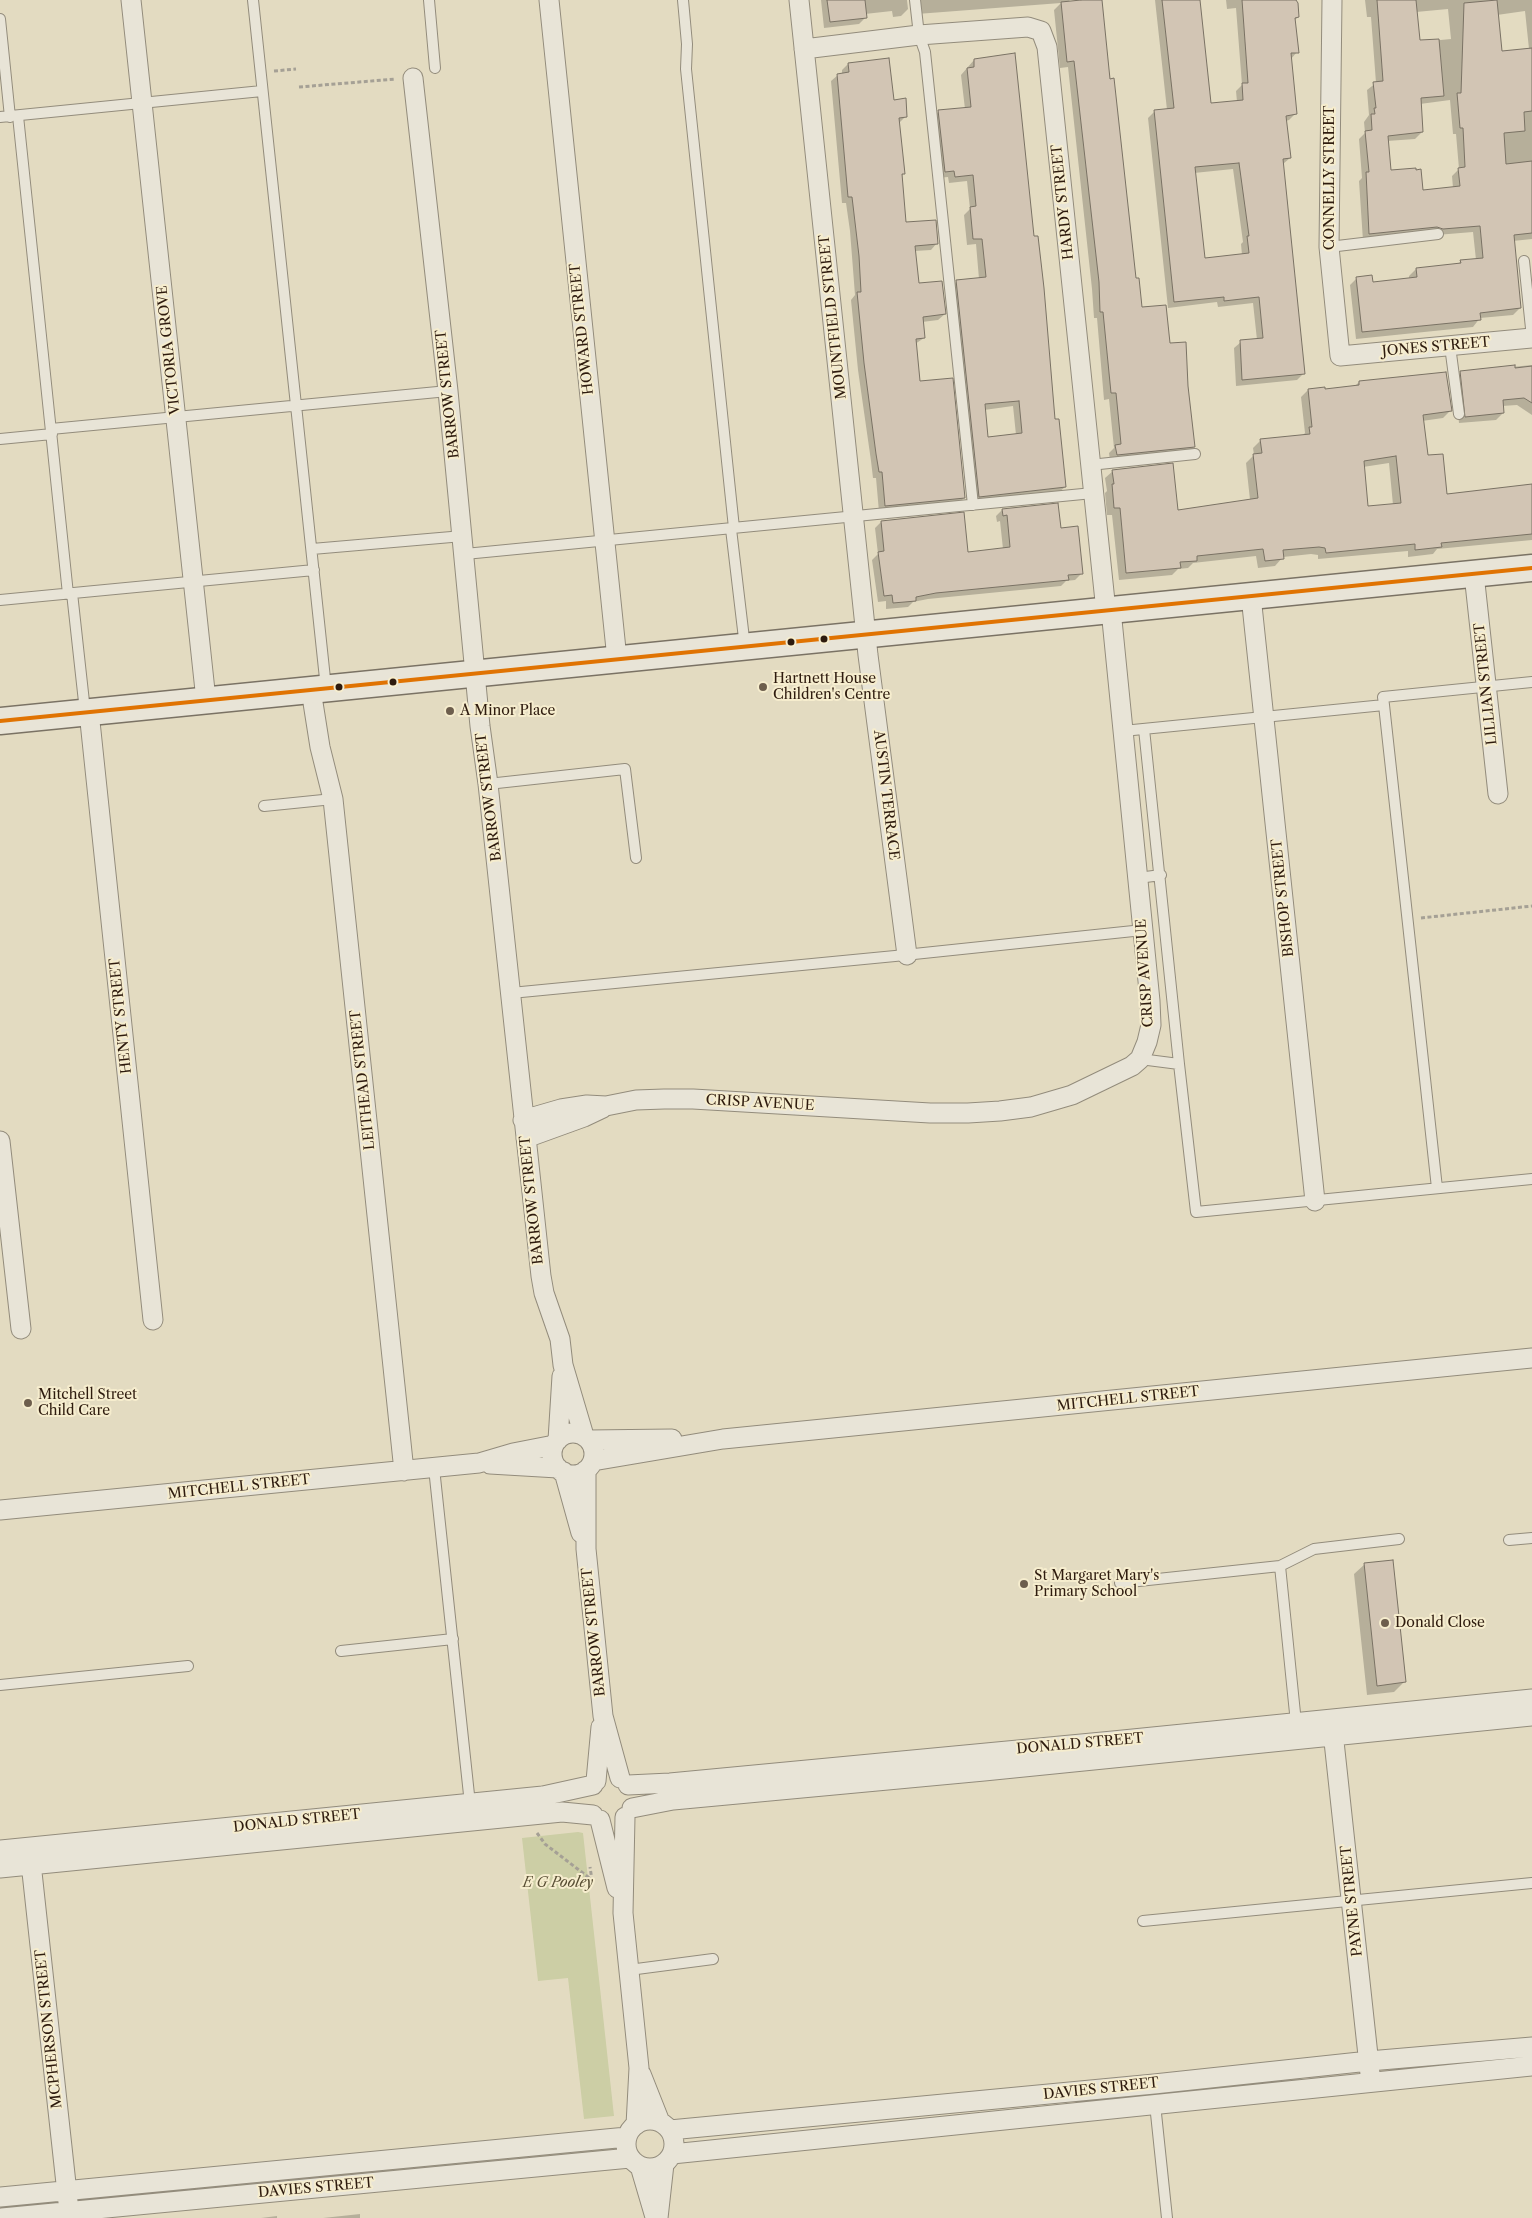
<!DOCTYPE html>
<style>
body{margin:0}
canvas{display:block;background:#e3dbc1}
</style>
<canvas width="1532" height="2218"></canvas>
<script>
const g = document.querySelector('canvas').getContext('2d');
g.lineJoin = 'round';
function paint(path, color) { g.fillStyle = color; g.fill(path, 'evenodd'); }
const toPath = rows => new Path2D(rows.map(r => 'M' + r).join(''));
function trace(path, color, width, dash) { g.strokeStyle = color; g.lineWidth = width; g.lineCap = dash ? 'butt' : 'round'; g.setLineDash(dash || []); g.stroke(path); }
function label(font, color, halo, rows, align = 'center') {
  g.font = font + ' "Libre Caslon Text",serif'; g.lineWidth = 4; g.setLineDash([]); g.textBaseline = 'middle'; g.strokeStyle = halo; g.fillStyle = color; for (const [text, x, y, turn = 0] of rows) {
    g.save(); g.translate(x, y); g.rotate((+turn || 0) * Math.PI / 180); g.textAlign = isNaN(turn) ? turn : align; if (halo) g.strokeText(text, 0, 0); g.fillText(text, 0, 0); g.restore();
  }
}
const green = toPath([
 [578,1832,583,1833,614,2116,584,2119,568,1978,538,1981,522,1838]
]);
const shadow = toPath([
 [821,0,907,0,908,9,901,16,893,17,892,11,865,14,866,17,859,24,824,28],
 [909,0,1070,0,1067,3,1101,0,1109,80,1135,279,1141,309,1168,345,1187,386,1194,447,1187,454,1110,461,1109,453,1114,448,1109,399,1104,400,1097,318,1094,318,1092,289,1068,67,1060,68,1054,10,1061,3,917,14,915,3],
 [1155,0,1199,0,1210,105,1237,102,1236,91,1242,85,1236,8,1227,9,1226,0,1296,0,1298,17,1294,21,1297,52,1291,59,1295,114,1289,120,1286,121,1290,158,1283,164,1304,373,1297,380,1236,386,1234,348,1241,342,1257,340,1253,303,1218,307,1217,302,1168,308,1148,118,1155,111,1167,110],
 [1233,169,1243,242,1241,244,1242,255,1204,259,1194,173],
 [1365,0,1532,0,1532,239,1513,241,1520,308,1513,315,1480,318,1473,327,1356,339,1350,285,1357,278,1371,284,1409,279,1409,276,1416,269,1457,265,1461,261,1476,260,1473,232,1363,241,1359,181,1362,178,1359,139,1365,133,1364,122,1369,115,1367,90,1376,83,1371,17,1367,17],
 [1448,9,1451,39,1419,42,1416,12],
 [1525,11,1529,49,1500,52,1497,15],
 [1450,100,1453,134,1456,134,1459,169,1452,176,1453,188,1422,192,1390,171,1387,141,1415,139,1422,132,1420,104],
 [974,60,1054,420,1065,487,1058,493,973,503,950,288,957,281,979,279,976,244,967,245,964,215,970,209,967,181,949,183,948,177,938,178,932,118,939,111,965,109,961,75],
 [1013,406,1016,435,987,438,984,410],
 [848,64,893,101,906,116,899,123,904,173,901,177,905,224,937,243,931,250,915,251,918,284,945,314,938,320,922,322,924,338,915,344,919,383,964,498,958,504,879,512,876,478,873,478,871,461,858,370,851,300,855,295,850,231,846,203,842,203,831,81,838,75,842,74,842,70],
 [1532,365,1532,415,1517,405,1502,406,1503,413,1496,420,1459,423,1454,379,1461,372],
 [1359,382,1450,411,1443,418,1422,421,1427,457,1446,496,1532,485,1532,540,1437,549,1433,554,1408,557,1408,551,1318,559,1318,555,1311,554,1283,557,1275,566,1258,568,1256,556,1193,563,1188,568,1178,569,1172,575,1119,580,1112,515,1107,515,1105,493,1107,491,1105,478,1113,471,1177,511,1250,500,1246,463,1254,455,1253,448,1261,440,1302,436,1305,433,1301,397,1308,390,1324,391,1354,387],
 [1389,463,1393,505,1367,508,1363,467],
 [1002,510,1060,530,1082,573,1075,580,1066,581,1061,586,928,599,913,602,908,607,886,609,886,601,878,602,872,560,878,554,875,528,881,522,967,553,1003,549,1000,521,997,522,996,516],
 [1365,1564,1404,1682,1394,1692,1367,1695,1354,1574],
 [360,2214,360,2218,323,2218],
 [277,2216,277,2218,261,2218]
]);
const building = toPath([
 [827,0,865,0,867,18,830,22,827,0],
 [1081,0,1102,0,1110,79,1114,78,1136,278,1139,278,1142,307,1166,305,1170,343,1186,342,1188,386,1195,447,1117,455,1115,445,1121,444,1116,393,1111,393,1103,312,1100,312,1099,282,1074,61,1067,62,1061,2,1081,0],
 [1162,0,1200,0,1211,103,1243,100,1242,83,1248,83,1242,0,1296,0,1298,3,1299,17,1295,18,1299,53,1291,53,1297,114,1286,116,1291,158,1283,159,1305,374,1242,380,1240,340,1263,338,1259,297,1224,301,1224,297,1174,302,1154,110,1174,108,1162,0],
 [1239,163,1249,236,1247,236,1249,253,1205,258,1195,167,1239,163],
 [1377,0,1416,0,1420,40,1439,39,1444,96,1421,98,1423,132,1388,136,1391,170,1416,168,1416,170,1421,169,1423,190,1460,186,1458,168,1465,167,1463,128,1460,128,1457,93,1461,93,1464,3,1497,0,1502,51,1532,48,1532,111,1524,112,1525,131,1504,133,1506,164,1532,161,1532,233,1514,235,1521,308,1480,313,1481,320,1362,332,1356,277,1372,275,1373,282,1417,277,1416,268,1461,263,1460,260,1483,258,1480,226,1443,229,1437,227,1369,234,1366,172,1369,172,1365,131,1372,130,1371,114,1375,114,1374,108,1376,108,1373,82,1383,81,1377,0],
 [1015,53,1034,236,1038,236,1044,288,1055,419,1059,419,1066,487,979,497,956,280,986,277,982,239,973,239,970,207,976,206,973,175,955,177,954,171,945,172,938,110,971,107,967,68,974,67,974,59,1015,53],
 [1019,401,1022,433,988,437,985,404,1019,401],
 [889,58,894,100,906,98,907,117,899,118,905,174,902,174,906,222,936,220,938,244,915,246,919,283,942,281,946,314,923,317,925,338,916,339,920,381,953,378,965,498,885,506,882,472,879,472,876,454,864,363,857,292,861,292,859,256,852,197,848,197,837,74,849,72,848,63,889,58],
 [1515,365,1515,368,1532,366,1532,403,1524,398,1503,400,1504,413,1465,417,1460,371,1515,365],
 [1446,372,1452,411,1423,415,1428,455,1443,454,1447,494,1532,484,1532,534,1441,543,1442,547,1415,550,1415,544,1326,553,1325,548,1319,547,1283,550,1284,559,1265,561,1263,549,1197,556,1197,561,1180,562,1181,568,1126,573,1120,508,1114,508,1112,484,1114,484,1112,470,1173,463,1178,510,1258,498,1253,454,1262,453,1260,439,1310,434,1309,427,1312,427,1308,389,1325,387,1325,389,1359,385,1359,381,1446,372],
 [1396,456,1401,503,1368,506,1364,461,1396,456],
 [1058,503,1061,528,1078,526,1083,574,1068,575,1069,580,936,593,916,597,916,601,893,603,892,595,884,596,878,552,884,551,881,521,964,512,968,552,1010,547,1007,515,1003,516,1002,509,1058,503],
 [1393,1560,1406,1682,1377,1686,1364,1563,1393,1560]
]);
const path = toPath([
 [274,71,296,69],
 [299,87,396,79],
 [1421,918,1532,906],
 [537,1833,545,1844,592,1880,590,1867]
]);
const lane = toPath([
 [253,0,326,688],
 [429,0,435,68],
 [683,0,687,44,686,69,734,528],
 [915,0,919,35,925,52,973,505],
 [0,19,10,117],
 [18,116,68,594],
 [0,117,262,91],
 [1329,247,1438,234],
 [1524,261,1532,338],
 [1450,346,1459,414],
 [51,429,448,391],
 [0,439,52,434],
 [1090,465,1195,454],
 [731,529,745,647],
 [312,549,463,536],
 [465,554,1093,493],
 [72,593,85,711],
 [0,600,314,570],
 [1384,705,1437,1188],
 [1144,729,1179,1064],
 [1123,731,1384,705,1383,697,1532,682],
 [488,784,625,769,636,858],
 [264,806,333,799],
 [1138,878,1161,875],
 [511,993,895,956,1143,930],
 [1140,1059,1179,1064,1196,1212,1532,1179],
 [434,1468,470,1804],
 [1509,1540,1532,1538],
 [1280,1566,1314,1549,1399,1539],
 [1120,1583,1280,1566,1296,1723],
 [341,1651,453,1639],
 [0,1685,188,1666],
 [1143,1921,1532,1883],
 [629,1970,713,1959],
 [1155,2104,1167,2218]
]);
const street = toPath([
 [131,0,206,700],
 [549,0,617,659],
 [799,0,868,655,907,955],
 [1332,0,1329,247,1340,356,1532,338],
 [804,49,919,35,1028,27,1041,31,1047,47,1106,611],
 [413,78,448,391,480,726,488,784,541,1276,544,1293,560,1339,563,1365,584,1436],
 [1474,574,1498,794],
 [1251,596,1315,1201],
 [311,690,320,747,333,799,404,1471],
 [89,712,153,1320],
 [523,1120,561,1109,587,1105,606,1106,636,1100,664,1099,693,1099,930,1113,968,1113,1000,1111,1031,1107,1072,1095,1132,1066,1140,1059,1147,1042,1151,1025,1150,1001,1111,610],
 [526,1138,584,1117,603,1108],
 [0,1141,21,1329],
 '552 1454a21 21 0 1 1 42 0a21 21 0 1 1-42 0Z',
 [558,1440,562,1376],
 [589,1440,672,1439],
 [593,1461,723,1439,1532,1358],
 [490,1464,558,1468],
 [586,1470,586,1549,603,1716,620,1778],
 [564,1472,581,1533],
 [0,1510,479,1463,513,1453,554,1445],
 [1332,1723,1370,2074],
 [596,1781,601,1727],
 [628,1785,670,1783,1113,1741,1532,1699],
 [632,1808,673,1800,984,1771,1532,1716],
 [625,1817,623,1913,639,2068,636,2125],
 [600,1820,617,1888],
 [0,1850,543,1796,593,1785],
 [30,1854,68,2202],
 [0,1868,562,1812,593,1815],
 [641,2074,660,2122],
 '626 2144a24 24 0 1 1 48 0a24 24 0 1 1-48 0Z',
 [670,2130,1154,2084,1369,2061,1532,2047],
 [672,2154,1532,2066],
 [640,2166,655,2217],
 [0,2197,627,2137],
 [2,2218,630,2158],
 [658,2218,664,2164]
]);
const secondary = toPath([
 [0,721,1532,568]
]);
const bus1 = toPath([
 [0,721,1532,568]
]);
const markers = [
 [824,639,4.5,"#2e1b0e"],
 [791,642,4.5,"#2e1b0e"],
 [393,682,4.5,"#2e1b0e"],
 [339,687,4.5,"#2e1b0e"],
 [763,687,5,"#6d5e4d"],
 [450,711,5,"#6d5e4d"],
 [28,1403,5,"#6d5e4d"],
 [1024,1584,5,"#6d5e4d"],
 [1385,1623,5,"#6d5e4d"]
];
const streetNames = [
 ["CONNELLY STREET",1330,178,-90],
 ["HARDY STREET",1063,202,-96],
 ["MOUNTFIELD STREET",833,317,-96],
 ["HOWARD STREET",582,329,-96],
 ["JONES STREET",1436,347,-5],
 ["VICTORIA GROVE",169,350,-96],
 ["BARROW STREET",448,394,-96],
 ["LILLIAN STREET",1486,684,-96],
 ["AUSTIN TERRACE",886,795,83],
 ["BARROW STREET",489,797,-97],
 ["BISHOP STREET",1283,898,-96],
 ["CRISP AVENUE",1145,973,-94],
 ["HENTY STREET",121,1016,-96],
 ["LEITHEAD STREET",363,1080,-96],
 ["CRISP AVENUE",760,1103,3],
 ["BARROW STREET",532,1200,-96],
 ["MITCHELL STREET",1128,1399,-6],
 ["MITCHELL STREET",239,1487,-6],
 ["BARROW STREET",594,1632,-96],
 ["DONALD STREET",1080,1744,-5],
 ["DONALD STREET",297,1821,-6],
 ["PAYNE STREET",1352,1901,-96],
 ["MCPHERSON STREET",49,2029,-96],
 ["DAVIES STREET",1101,2089,-6],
 ["DAVIES STREET",316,2188,-5]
];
const poiNames = [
 ["Hartnett House",773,679],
 ["Children's Centre",773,695],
 ["A Minor Place",460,711],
 ["Mitchell Street",38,1395],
 ["Child Care",38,1411],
 ["St Margaret Mary's",1034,1576],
 ["Primary School",1034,1592],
 ["Donald Close",1395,1623]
];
const parkNames = [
 ["E G Pooley",558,1883]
];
paint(green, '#cccea5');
paint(shadow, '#0003');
paint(building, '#d2c5b4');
trace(building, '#7a7264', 1);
trace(lane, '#938c7c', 12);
trace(street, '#938c7c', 21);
trace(secondary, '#7a7264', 29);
trace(path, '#a5a095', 3, [4, 2.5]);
trace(lane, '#e8e4d7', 10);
trace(street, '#e8e4d7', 19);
trace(secondary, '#e8e4d7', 26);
trace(bus1, '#e07302', 4);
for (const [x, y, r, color] of markers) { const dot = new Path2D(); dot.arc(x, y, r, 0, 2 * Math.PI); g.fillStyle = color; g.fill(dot); trace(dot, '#f6edce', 2); }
label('14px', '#2e1b0e', '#f6edce', streetNames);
label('14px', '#2e1b0e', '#f6edce', poiNames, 'left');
label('italic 14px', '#584e34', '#f6edce', parkNames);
</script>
